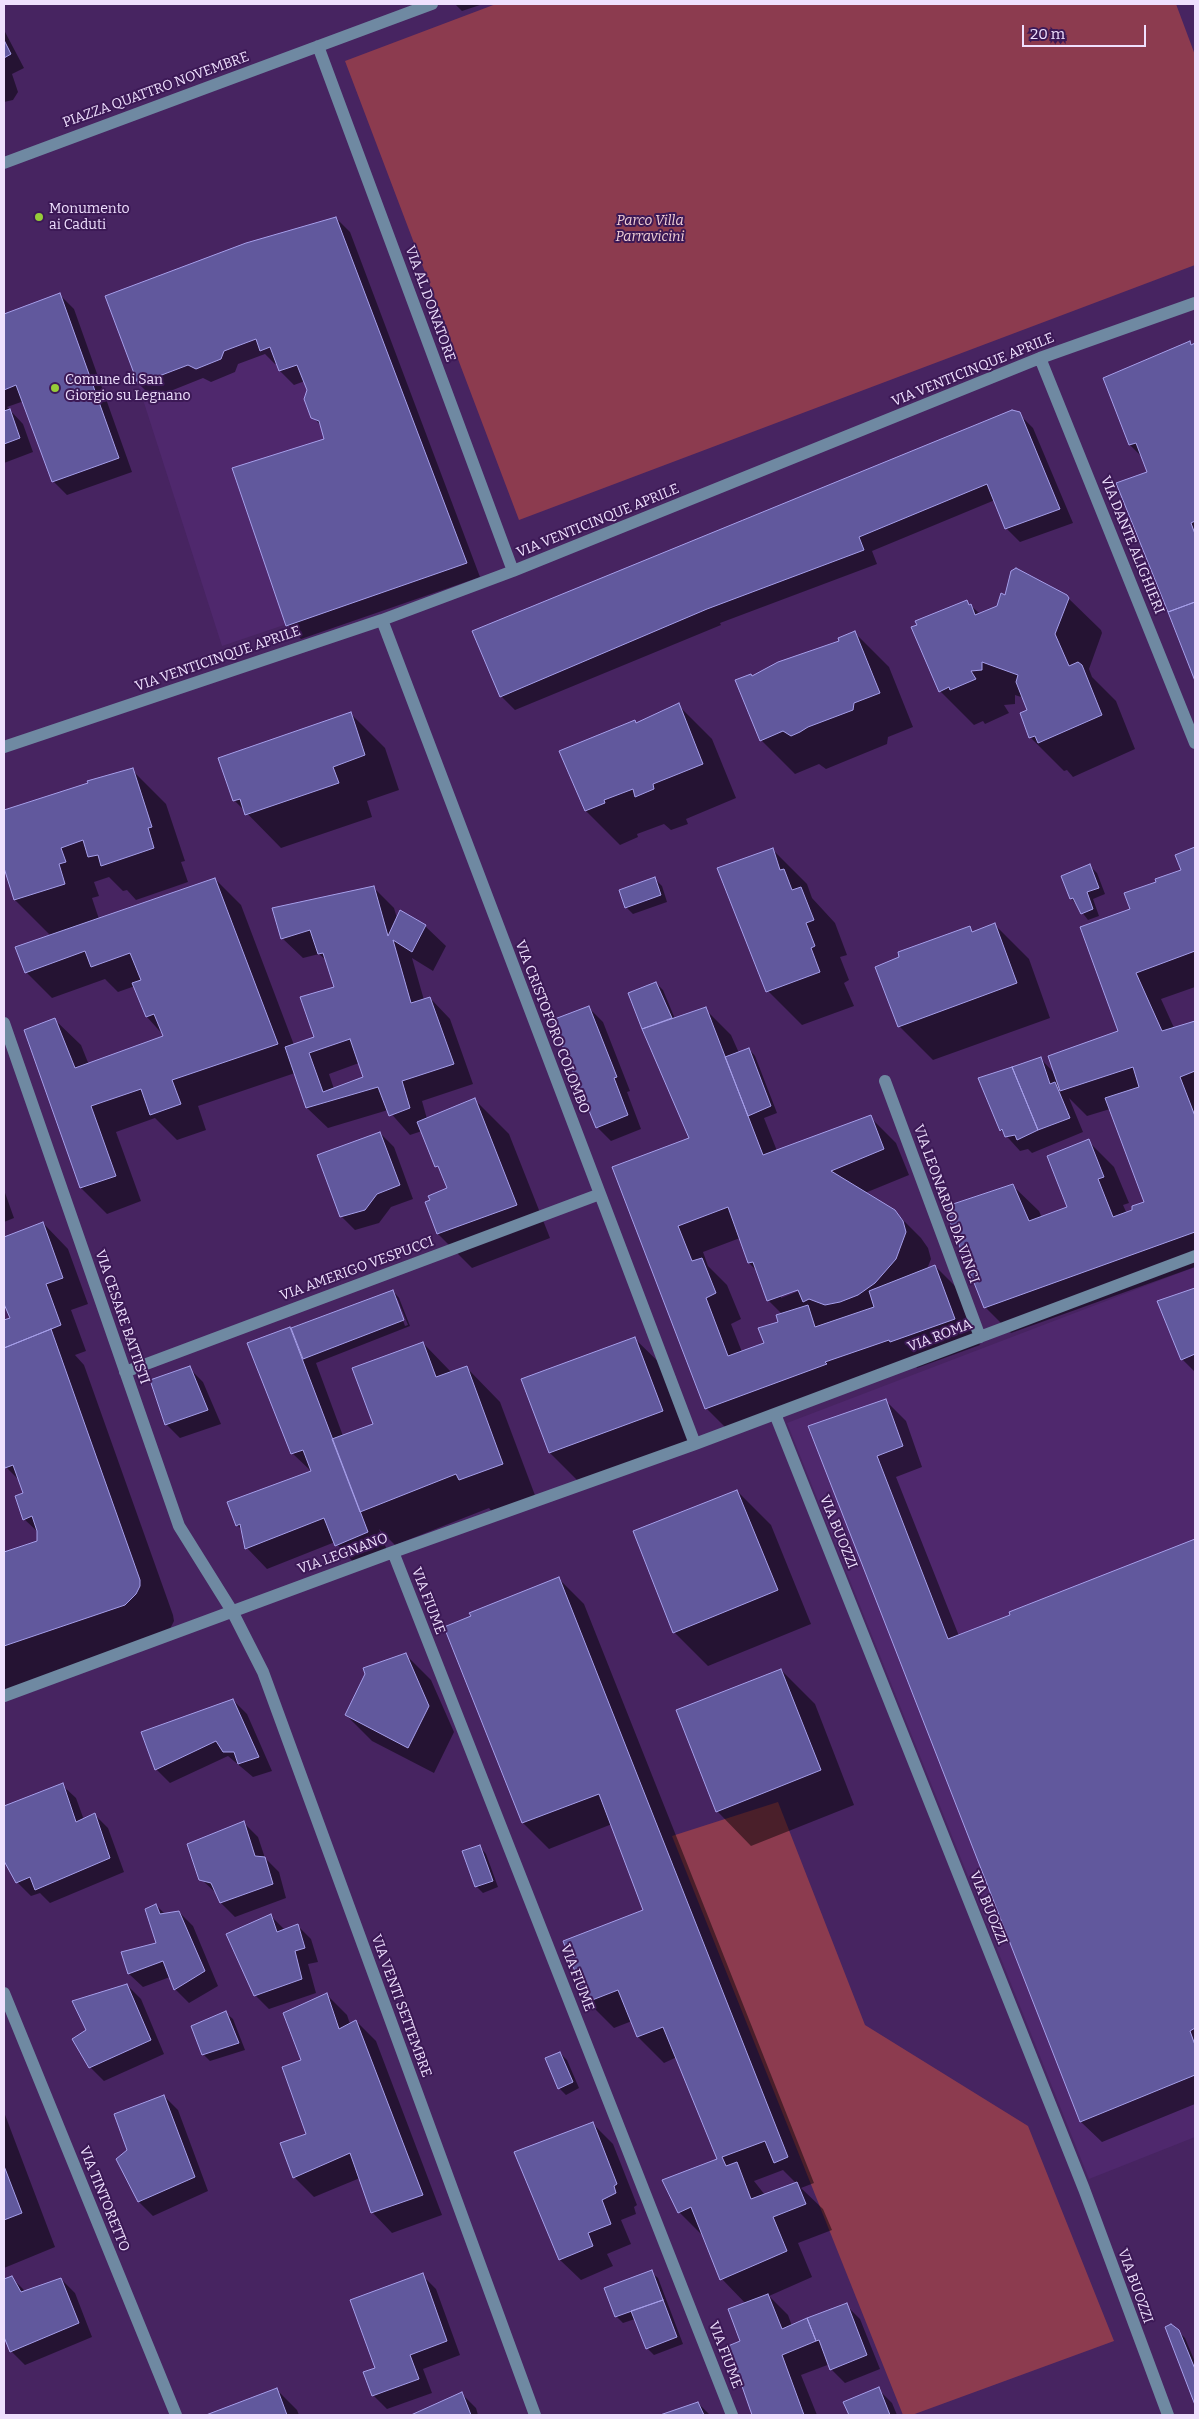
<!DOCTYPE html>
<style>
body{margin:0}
#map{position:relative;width:1199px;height:2419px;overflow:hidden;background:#472461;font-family:Bitter,serif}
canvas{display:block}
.frame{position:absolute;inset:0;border:5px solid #efe0fe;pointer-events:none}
.scale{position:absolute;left:1022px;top:25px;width:124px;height:22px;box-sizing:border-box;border:2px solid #efe0fe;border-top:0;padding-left:6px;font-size:15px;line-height:18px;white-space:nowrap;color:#efe0fe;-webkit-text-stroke:4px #3c1956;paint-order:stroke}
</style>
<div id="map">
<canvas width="1199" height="2419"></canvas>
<div class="frame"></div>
<div class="scale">20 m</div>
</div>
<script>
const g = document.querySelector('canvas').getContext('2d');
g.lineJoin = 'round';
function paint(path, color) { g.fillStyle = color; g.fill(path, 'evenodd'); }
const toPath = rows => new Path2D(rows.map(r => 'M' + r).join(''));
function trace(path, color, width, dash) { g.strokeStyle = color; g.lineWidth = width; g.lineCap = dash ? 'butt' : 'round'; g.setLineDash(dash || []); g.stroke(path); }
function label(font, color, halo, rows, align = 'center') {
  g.font = font + ' Bitter,serif'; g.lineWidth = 4; g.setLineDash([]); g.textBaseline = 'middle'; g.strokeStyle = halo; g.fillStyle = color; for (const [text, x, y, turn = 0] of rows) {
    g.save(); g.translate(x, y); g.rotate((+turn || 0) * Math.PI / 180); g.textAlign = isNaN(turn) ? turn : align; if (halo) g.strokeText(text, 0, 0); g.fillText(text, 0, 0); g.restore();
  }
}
const built = toPath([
 [336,217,467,563,222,646,138,384,105,296,246,243],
 [1195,1267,1195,2137,1089,2179,787,1423]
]);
const green = toPath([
 [496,4,1176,4,1195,55,1195,265,519,520,345,61],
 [778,1802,865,2025,1028,2126,1114,2341,912,2415,903,2415,672,1836]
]);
const shadow = toPath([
 [455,4,483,4,462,11],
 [4,30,24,68,12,74,18,92,13,100,4,102],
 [336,218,350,232,480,577,301,639,288,625,326,440,322,427,313,417,305,381,294,385,280,371,278,363,275,364,265,354,238,364,235,372,211,382,203,378,153,398,139,384,107,297],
 [60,295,74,309,132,472,67,495,53,481,24,401,7,407,23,424,33,452,4,463,4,316],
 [1189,343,1192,346,1195,345,1195,677,1169,611,1149,472,1143,458,1130,445],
 [1019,414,1033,428,1073,523,1020,542,1006,528,995,500,872,551,877,564,720,623,721,625,515,710,501,696],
 [1006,596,1066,596,1101,630,1102,633,1089,669,1092,677,1116,701,1135,749,1073,777,1067,770,1064,771,1030,737,1029,711,1024,698,1015,695,1015,704,1004,705,1009,713,985,724,983,721,974,725,940,691,967,602,980,614,998,607],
 [855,633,889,667,913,727,888,737,887,744,826,769,819,764,795,774,761,740,841,641],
 [678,705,712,739,736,798,686,819,688,824,671,830,664,824,637,834,638,837,620,845,586,811,634,721,637,724],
 [351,714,385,748,399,790,367,801,372,817,281,848,234,800],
 [132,770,166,804,185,861,181,862,188,882,136,900,127,890,123,891,109,877,94,882,99,896,92,898,99,919,215,879,241,905,294,1045,316,1038,336,987,327,961,319,954,303,958,282,938,374,888,394,908,397,918,425,926,446,946,433,971,412,958,424,1000,430,998,450,1019,473,1084,422,1101,427,1119,474,1099,509,1134,550,1238,472,1268,438,1234,448,1189,422,1131,410,1135,388,1110,328,1128,307,1108,295,1073,198,1106,206,1130,177,1140,155,1118,116,1132,141,1201,107,1214,81,1188,26,1031,55,1020,81,1045,89,1065,165,1037,147,1017,135,986,118,992,105,979,52,998,26,972,51,936,15,900,4,865,4,812],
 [359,1063,365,1078,334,1089,329,1074],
 [1195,849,1195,987,1161,999,1175,1030,1195,1022,1195,1267,1011,1333,985,1307,1013,1186,1039,1211,1042,1218,1069,1207,1088,1141,1114,1167,1129,1203,1123,1205,1127,1214,1146,1202,1110,1109,1087,1116,1069,1098,1083,1132,1032,1153,1028,1149,1020,1151,1001,1130,1041,1059,1055,1074,1120,1032,1132,910,1158,883,1182,871,1177,856],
 [773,850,807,884,812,898,835,923,847,955,840,957,849,980,844,983,854,1006,802,1025,768,991],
 [1090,866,1097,873,1105,894,1093,899,1099,916,1088,920,1071,898],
 [655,879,662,886,667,902,633,914,626,907],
 [995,925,1029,959,1050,1018,933,1060,899,1026,969,928,974,933],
 [656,983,663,990,675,1019,705,1009,731,1035,739,1053,749,1049,755,1056,777,1113,764,1118,777,1151,870,1117,896,1143,909,1175,865,1193,894,1211,921,1238,928,1248,931,1259,927,1269,935,1266,961,1292,980,1345,917,1368,915,1365,732,1434,706,1408,614,1167,690,1139,644,1028],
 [740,1238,749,1263,758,1272,768,1300,783,1315,765,1344,742,1352,731,1324,741,1319,727,1285,708,1266,703,1252],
 [803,1287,804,1289,781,1298,781,1295],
 [589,1008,603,1022,630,1091,627,1092,641,1129,611,1141,597,1127],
 [380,1133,394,1147,413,1199,391,1207,379,1223,355,1230,341,1216],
 [4,1190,14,1218,4,1222],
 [43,1223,68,1249,88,1304,71,1310,86,1351,75,1355,84,1365,173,1615,174,1621,170,1629,4,1691,4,1554,38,1542,39,1533,24,1519,25,1494,20,1481,6,1467,4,1461,4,1322,11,1319,4,1305,4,1238],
 [1195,1289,1195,1372,1182,1359,1159,1302],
 [393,1291,399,1298,410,1326,316,1363,343,1436,375,1424,423,1343,452,1373,466,1367,500,1402,536,1498,494,1514,489,1508,395,1545,379,1529,388,1553,357,1566,335,1542,267,1569,247,1548,243,1531,237,1525,312,1472,292,1453,290,1328],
 [395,1298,397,1298,408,1325,405,1326],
 [634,1338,669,1372,696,1445,584,1487,550,1453,522,1380],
 [189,1368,203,1382,221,1424,180,1438,166,1424],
 [886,1401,906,1421,922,1467,896,1477,959,1636,1012,1615,1011,1612,1195,1540,1195,2104,1102,2142,1081,2122,810,1427],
 [737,1491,771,1525,811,1624,708,1666,674,1632],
 [558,1578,584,1604,814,2183,801,2188,823,2209,832,2230,798,2243,812,2277,769,2296,788,2315,792,2326,846,2305,860,2319,880,2369,845,2383,831,2369,830,2364,801,2375,817,2415,754,2415,748,2402,742,2341,746,2304,722,2279,705,2238,679,2212,718,2160,677,2057,664,2063,638,2037,632,2021,614,2028,588,2002,564,1941,645,1910,612,1824,549,1849,523,1823,446,1627],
 [783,2170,796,2183,765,2195,754,2181],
 [405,1654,431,1680,454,1732,434,1773,372,1741,346,1715],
 [781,1670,815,1704,854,1805,751,1846,717,1811],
 [233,1700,247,1714,272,1771,253,1777,228,1756,170,1783,156,1769],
 [62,1785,76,1798,84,1820,94,1814,108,1828,124,1872,50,1903,40,1893,31,1896,17,1882,4,1858,4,1808],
 [244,1823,258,1837,265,1858,279,1872,286,1898,235,1917,221,1903,217,1894,201,1879],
 [480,1847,486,1854,498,1887,483,1893,476,1886],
 [156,1905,165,1914,179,1912,193,1926,218,1986,189,2003,175,1989,170,1977,143,1987,129,1974,157,1944],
 [271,1916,285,1930,297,1925,311,1939,318,1962,308,1964,316,1993,269,2009,255,1995],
 [127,1985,141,1999,164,2054,104,2081,90,2067,88,2030],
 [327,1995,347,2015,350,2024,356,2021,376,2041,442,2215,392,2233,372,2212,360,2178,314,2197,294,2177,308,2135,303,2061],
 [226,2013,233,2019,245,2050,210,2061,203,2054],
 [560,2053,567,2060,579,2088,566,2095,559,2088],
 [164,2096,178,2110,208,2191,153,2216,139,2202,117,2159,128,2151],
 [4,2112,55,2247,4,2268],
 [592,2123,613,2144,637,2205,634,2207,636,2214,621,2220,631,2244,607,2254,613,2266,581,2280,560,2260,515,2153],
 [651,2272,658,2278,683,2344,654,2355,647,2348,635,2319,623,2323,616,2316],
 [422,2275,436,2289,460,2355,423,2369,432,2393,387,2409,373,2395],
 [12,2278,26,2292,61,2279,75,2293,92,2337,25,2365,11,2351,6,2340,4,2342,4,2281],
 [1167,2328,1178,2331,1185,2338,1195,2362,1195,2401],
 [878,2389,892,2403,897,2415,850,2415,845,2402],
 [277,2390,297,2410,299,2415,210,2415],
 [462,2394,476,2408,478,2415,414,2415],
 [698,2403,710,2415,665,2415]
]);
const building = toPath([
 [4,40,11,54,4,58,4,40],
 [336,217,467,563,286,626,232,468,324,439,319,421,311,418,304,399,307,390,297,365,279,371,270,347,260,351,256,339,224,351,221,359,196,369,188,365,138,384,105,296,246,243,336,217],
 [60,293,119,458,52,482,16,385,4,390,4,314,60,293],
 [1190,341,1191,345,1195,343,1195,521,1191,523,1195,534,1195,602,1168,612,1116,483,1147,472,1136,443,1129,445,1103,378,1190,341],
 [10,409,20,438,4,444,4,411,10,409],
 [1012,410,1020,412,1060,509,1005,529,987,484,859,537,864,550,707,609,500,697,472,631,1012,410],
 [1016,568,1067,595,1069,598,1055,634,1069,666,1078,662,1082,665,1102,715,1038,743,1035,736,1029,738,1020,713,1027,710,1016,682,1018,675,982,662,982,670,971,671,976,679,950,690,949,687,939,692,911,627,917,625,915,621,967,600,969,605,971,604,975,615,997,606,1001,593,1005,595,1011,571,1016,568],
 [1195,602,1195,681,1168,612,1195,602],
 [855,631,880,693,854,703,853,710,808,727,800,732,791,736,783,731,760,741,735,680,751,674,752,676,778,662,839,641,838,638,855,631],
 [679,703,703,764,653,784,654,789,635,797,633,789,604,800,605,803,585,811,559,751,635,720,636,723,679,703],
 [351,712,365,755,333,767,339,783,245,815,240,799,233,801,218,758,351,712],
 [133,768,152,827,148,828,154,848,101,866,98,855,88,857,83,840,61,848,66,862,59,864,65,884,14,900,4,868,4,810,88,783,87,781,133,768],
 [1195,847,1195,951,1136,973,1162,1031,1195,1021,1195,1071,1180,1077,1195,1116,1195,1232,984,1308,944,1207,1013,1184,1029,1221,1067,1207,1047,1156,1089,1139,1104,1177,1098,1179,1113,1217,1132,1210,1132,1206,1144,1202,1105,1098,1139,1087,1133,1067,1060,1091,1048,1056,1118,1031,1080,927,1130,909,1124,893,1156,882,1155,879,1181,870,1175,855,1195,847],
 [773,848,780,870,784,869,792,890,801,887,814,920,806,923,815,946,811,948,820,972,766,992,717,868,773,848],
 [1090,864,1099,888,1087,892,1093,909,1081,914,1073,898,1070,899,1061,876,1090,864],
 [655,877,661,895,625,908,619,890,655,877],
 [215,878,278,1044,172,1080,181,1104,150,1115,141,1089,91,1106,116,1176,80,1188,24,1030,55,1018,75,1068,163,1036,154,1014,146,1017,132,983,141,980,130,953,91,967,85,951,25,973,15,947,215,878],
 [374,886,388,936,400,910,426,925,412,952,393,940,411,1003,430,997,454,1064,402,1081,410,1108,389,1116,378,1087,306,1108,285,1047,314,1037,300,997,334,987,323,953,318,954,310,930,281,939,272,908,374,886],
 [350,1039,363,1077,323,1092,309,1053,350,1039],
 [995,923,1017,983,898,1027,875,967,899,957,898,952,970,926,972,932,995,923],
 [656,982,672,1018,642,1029,628,993,656,982],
 [589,1006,617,1077,614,1078,628,1115,596,1128,552,1020,589,1006],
 [706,1007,763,1155,871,1115,884,1149,831,1171,895,1210,903,1221,906,1232,896,1259,875,1283,858,1295,840,1302,825,1305,809,1299,803,1302,798,1290,767,1301,753,1262,748,1263,728,1207,678,1226,692,1261,702,1258,716,1293,706,1298,728,1356,764,1343,758,1328,778,1322,776,1315,808,1305,815,1327,874,1307,869,1291,935,1265,955,1319,890,1342,889,1340,825,1362,827,1364,705,1409,612,1167,689,1138,642,1029,706,1007],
 [749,1048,771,1106,748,1116,725,1057,749,1048],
 [1041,1057,1050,1084,1055,1082,1070,1118,1038,1130,1012,1067,1041,1057],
 [1012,1067,1038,1130,1017,1140,1015,1135,1005,1137,1002,1129,1000,1131,978,1078,1012,1067],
 [475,1098,517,1205,437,1234,425,1202,430,1200,428,1196,447,1188,438,1166,435,1167,417,1122,475,1098],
 [380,1132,400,1185,377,1194,365,1210,340,1217,317,1155,380,1132],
 [43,1222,63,1278,46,1284,61,1325,4,1348,4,1320,10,1318,4,1304,4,1237,43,1222],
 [1195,1288,1195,1354,1181,1360,1157,1301,1195,1288],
 [393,1290,404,1320,303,1359,291,1328,393,1290],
 [290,1327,368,1532,335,1546,324,1518,245,1549,240,1524,236,1526,227,1502,311,1471,303,1450,291,1454,247,1343,290,1327],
 [51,1329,140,1580,140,1586,136,1594,125,1605,4,1646,4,1552,37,1541,37,1531,32,1516,23,1520,15,1496,23,1493,13,1465,5,1468,4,1464,4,1348,51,1329],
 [635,1337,663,1411,549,1453,521,1379,635,1337],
 [423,1342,436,1377,467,1366,503,1464,459,1480,456,1474,360,1512,332,1439,373,1424,352,1368,423,1342],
 [190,1366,208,1410,165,1425,150,1380,190,1366],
 [886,1399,903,1446,877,1456,948,1639,1010,1615,1009,1612,1195,1539,1195,2028,1190,2031,1195,2045,1195,2075,1080,2122,808,1426,886,1399],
 [737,1490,778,1590,673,1633,633,1531,737,1490],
 [559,1577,788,2157,774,2163,765,2141,722,2157,726,2166,737,2162,751,2199,797,2182,806,2204,773,2217,787,2251,720,2280,691,2207,678,2213,662,2180,717,2159,663,2027,637,2037,618,1990,587,2002,563,1941,643,1910,599,1794,522,1823,444,1627,471,1616,469,1613,559,1577],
 [406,1653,429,1706,408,1748,345,1715,365,1674,363,1668,406,1653],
 [781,1669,821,1770,716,1812,676,1710,781,1669],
 [233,1699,259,1757,238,1764,234,1752,223,1752,216,1741,155,1770,141,1732,233,1699],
 [63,1783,76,1822,95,1813,110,1858,35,1890,30,1877,16,1883,4,1861,4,1806,63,1783],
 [244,1821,255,1856,265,1857,273,1884,220,1903,211,1883,199,1880,187,1844,244,1821],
 [480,1845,493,1881,475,1887,462,1851,480,1845],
 [156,1904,160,1914,179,1911,205,1971,174,1990,163,1961,128,1974,121,1952,156,1943,145,1909,156,1904],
 [271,1914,277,1932,298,1924,305,1948,295,1951,302,1979,254,1996,226,1934,271,1914],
 [127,1984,151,2040,89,2068,72,2039,86,2030,72,2001,127,1984],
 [327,1993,339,2029,356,2020,423,2195,371,2213,350,2153,293,2178,280,2143,306,2134,282,2067,301,2060,283,2013,327,1993],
 [226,2011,239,2043,202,2055,191,2026,226,2011],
 [560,2052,573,2082,558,2089,545,2058,560,2052],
 [164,2095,195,2177,138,2202,116,2159,127,2150,114,2114,164,2095],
 [593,2122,617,2184,614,2186,616,2193,602,2200,611,2224,588,2233,593,2246,559,2260,514,2152,593,2122],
 [4,2166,22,2213,4,2220,4,2166],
 [652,2270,663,2300,615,2317,604,2288,652,2270],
 [423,2273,447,2341,410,2355,419,2379,372,2396,363,2372,375,2368,350,2300,423,2273],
 [12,2276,21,2292,61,2278,79,2323,10,2352,4,2337,4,2279,12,2276],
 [768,2294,782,2329,807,2318,816,2341,782,2355,804,2415,752,2415,728,2346,740,2341,728,2309,768,2294],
 [663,2300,677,2337,646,2349,631,2311,663,2300],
 [847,2303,867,2355,830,2370,819,2340,816,2341,807,2318,847,2303],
 [1171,2324,1179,2330,1195,2369,1195,2405,1165,2327,1171,2324],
 [879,2387,890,2415,849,2415,843,2402,879,2387],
 [277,2388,287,2415,206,2415,277,2388],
 [462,2392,471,2415,411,2415,462,2392],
 [698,2402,704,2415,660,2415,698,2402]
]);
const minor = toPath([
 [318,46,513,571],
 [4,163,432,4],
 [1040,358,1195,743],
 [382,620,695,1444],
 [4,747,382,620,513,571,1040,358,1195,303],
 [4,1023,179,1526,232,1611,263,1672,535,2415],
 [885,1081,980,1337],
 [125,1372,600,1194],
 [775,1414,1084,2189,1168,2415],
 [393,1552,732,2415],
 [4,1696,393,1552,695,1444,1195,1256],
 [4,1993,176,2415]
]);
const markers = [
 [39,217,5,"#96cc39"],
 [55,388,5,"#96cc39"]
];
const streetNames = [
 ["PIAZZA QUATTRO NOVEMBRE",156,90,-20],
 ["VIA AL DONATORE",430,304,70],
 ["VIA VENTICINQUE APRILE",973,370,-22],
 ["VIA VENTICINQUE APRILE",598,521,-22],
 ["VIA DANTE ALIGHIERI",1132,545,68],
 ["VIA VENTICINQUE APRILE",218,659,-19],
 ["VIA CRISTOFORO COLOMBO",552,1027,69],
 ["VIA LEONARDO DA VINCI",946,1204,70],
 ["VIA AMERIGO VESPUCCI",357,1269,-20],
 ["VIA CESARE BATTISTI",122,1317,71],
 ["VIA ROMA",940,1336,-21],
 ["VIA BUOZZI",838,1532,68],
 ["VIA LEGNANO",343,1554,-20],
 ["VIA FIUME",428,1601,69],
 ["VIA BUOZZI",988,1908,68],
 ["VIA FIUME",577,1978,69],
 ["VIA VENTI SETTEMBRE",401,2006,70],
 ["VIA TINTORETTO",104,2199,68],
 ["VIA BUOZZI",1135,2286,70],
 ["VIA FIUME",725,2355,69]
];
const poiNames = [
 ["Monumento",49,209],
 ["ai Caduti",49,225],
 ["Comune di San",65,380],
 ["Giorgio su Legnano",65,396]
];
const parkNames = [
 ["Parco Villa",650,221],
 ["Parravicini",650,237]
];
paint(built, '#4f286d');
paint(green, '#8c3b4f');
paint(shadow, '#0007');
paint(building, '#61589d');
trace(building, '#a69fea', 1);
trace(minor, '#6f89a2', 12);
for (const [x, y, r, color] of markers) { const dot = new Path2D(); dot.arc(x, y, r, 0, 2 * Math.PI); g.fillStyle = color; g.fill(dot); trace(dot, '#3c1956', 2); }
label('14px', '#efe0fe', '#3c1956', streetNames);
label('14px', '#efe0fe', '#3c1956', poiNames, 'left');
label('italic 14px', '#f1d0d5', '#3c1956', parkNames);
</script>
